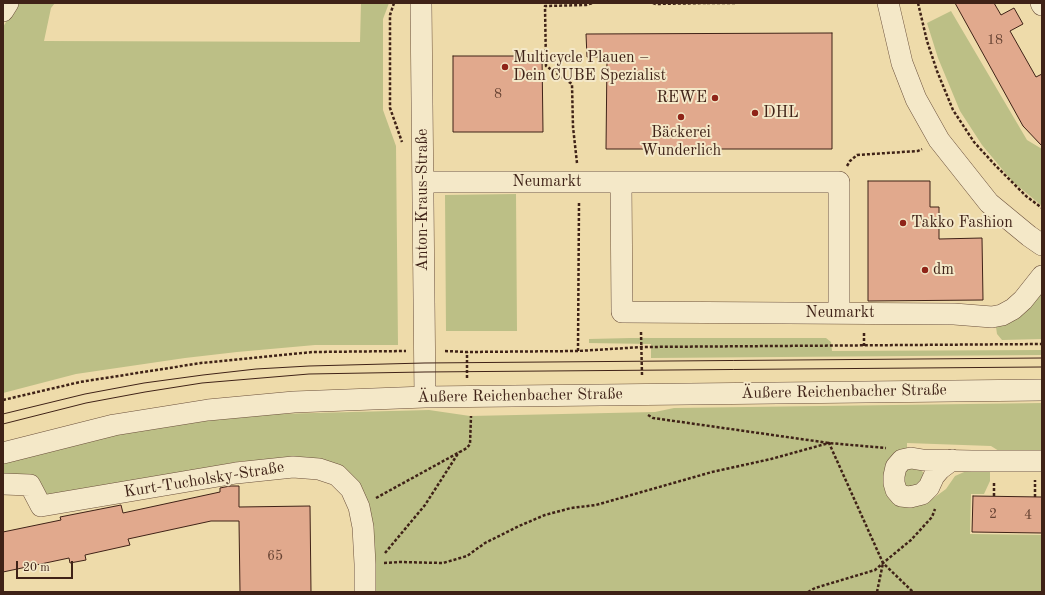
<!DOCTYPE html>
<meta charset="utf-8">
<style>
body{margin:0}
#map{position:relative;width:1045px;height:595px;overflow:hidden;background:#eedbaa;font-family:"Old Standard TT",serif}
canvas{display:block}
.frame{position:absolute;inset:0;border:4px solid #3f2217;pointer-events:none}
.scale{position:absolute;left:16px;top:561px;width:57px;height:18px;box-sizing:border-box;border:2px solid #3f2217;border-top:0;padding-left:5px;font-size:12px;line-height:14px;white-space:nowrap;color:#3f2217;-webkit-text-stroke:3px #f4e8c8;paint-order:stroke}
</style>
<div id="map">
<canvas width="1045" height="595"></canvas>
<div class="frame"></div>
<div class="scale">20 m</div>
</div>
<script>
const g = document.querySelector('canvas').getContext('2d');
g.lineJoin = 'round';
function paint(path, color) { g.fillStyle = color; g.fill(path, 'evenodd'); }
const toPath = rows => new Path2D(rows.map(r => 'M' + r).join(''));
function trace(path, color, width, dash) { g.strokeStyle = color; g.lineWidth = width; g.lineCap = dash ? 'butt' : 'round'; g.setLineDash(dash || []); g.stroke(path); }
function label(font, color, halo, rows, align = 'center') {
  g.font = font + ' "Old Standard TT",serif'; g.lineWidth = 4; g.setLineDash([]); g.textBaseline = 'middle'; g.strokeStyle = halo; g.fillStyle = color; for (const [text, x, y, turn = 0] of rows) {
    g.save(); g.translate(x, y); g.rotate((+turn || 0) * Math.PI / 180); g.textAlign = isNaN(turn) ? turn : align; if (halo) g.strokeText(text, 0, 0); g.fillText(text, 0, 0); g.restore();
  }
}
const green = toPath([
 [18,3,55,3,51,8,44,41,360,42,361,3,389,3,383,19,383,110,396,146,398,345,315,345,237,352,185,358,76,374,3,393,3,27],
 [951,11,1027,140,1042,149,1042,206,1012,181,982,145,960,111,938,58,927,23],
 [516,194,517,331,446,331,445,195],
 [1042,291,1042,339,1002,340,997,334,996,327,1015,319,1026,312],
 [631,338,826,338,831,342,832,351,1042,350,1042,355,651,358,651,344,589,343,589,339],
 [1042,403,1042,452,999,451,991,446,907,443,907,451,900,504,914,507,928,502,946,489,955,476,971,469,990,469,990,481,984,494,971,494,970,534,1042,535,1042,592,375,592,367,511,316,461,242,461,52,498,38,487,3,488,3,461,153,426,238,415,429,410,470,416,655,412,674,408],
 [905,468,919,468,922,471,924,474,918,488,904,486]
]);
const building = toPath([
 [955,3,994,3,1001,15,1014,8,1023,24,1010,31,1036,77,1042,74,1042,146,1023,126,955,3],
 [832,33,832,149,606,149,607,57,587,57,586,34,832,33],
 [453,56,542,56,543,132,453,132,453,56],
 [868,181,930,181,930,207,939,207,939,239,982,238,983,300,868,301,868,181],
 [230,486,239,486,239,507,310,506,311,592,240,592,239,521,211,521,128,539,130,545,85,555,86,560,70,563,69,558,3,572,3,532,61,520,60,517,121,505,123,513,220,492,220,488,230,486],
 [973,496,1042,497,1042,533,972,532,973,496]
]);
const path = toPath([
 [394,3,390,15,390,108,402,142],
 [653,3,656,4,707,3],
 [707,3,735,3],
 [918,3,927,41,937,71,953,110,974,142,995,165,1026,196,1042,208],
 [577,163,573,127,572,84,546,66,545,6,586,5,593,3],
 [847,166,850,161,857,155,918,151,922,149],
 [641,332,642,375],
 [864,333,864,346],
 [445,351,467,352,578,351,642,347,1042,344],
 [578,351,579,202],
 [467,378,467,352],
 [3,400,80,382,201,363,313,352,406,351],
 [648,415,653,418,829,443,886,448],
 [994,496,994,481],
 [1035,497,1035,480],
 [376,498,467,448,470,444,471,416],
 [385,553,425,505,459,452],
 [384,563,400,562,443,563,467,556,485,543,519,526,545,515,571,508,596,505,712,472,771,459,829,443,883,563,913,592],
 [808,592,815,588,875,570,883,563,911,540,932,517,935,509],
 [877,592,883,563]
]);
const minor = toPath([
 [421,3,425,397],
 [888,3,902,63,916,99,939,140,989,203,1029,236,1042,245],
 [1041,3,1042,5],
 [3,11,8,3],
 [423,182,839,182,839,313],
 [621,182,622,312,954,314,992,317,1002,315,1013,309,1023,300,1042,276],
 [3,453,114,425,208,410,294,402,425,397,1042,390],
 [952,460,940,469,934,476,929,487,922,494,910,497,901,496,896,490,894,483,894,476,896,467,902,460,911,458,923,460,972,461,1042,461],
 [3,484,30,485,41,506,236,473,293,467,319,469,337,475,351,489,359,507,363,527,365,564,365,592]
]);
const tram = toPath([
 [3,414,85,394,144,383,203,375,256,369,309,366,424,363,1042,358],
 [3,424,86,403,145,392,202,383,309,374,424,372,1042,367]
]);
const markers = [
 [505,67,4,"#8f2418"],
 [715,98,4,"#8f2418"],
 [755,113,4,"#8f2418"],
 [681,117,4,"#8f2418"],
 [903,223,4,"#8f2418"],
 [925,270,4,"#8f2418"]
];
const numberNames = [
 ["18",995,40],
 ["8",498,94],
 ["2",993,514],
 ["4",1028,515],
 ["65",275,556]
];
const poiNames = [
 ["Multicycle Plauen –",513,58],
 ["Dein CUBE Spezialist",513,76],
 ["REWE",707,98,"right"],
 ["DHL",763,113],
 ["Bäckerei",681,133,"center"],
 ["Wunderlich",681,151,"center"],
 ["Takko Fashion",911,223],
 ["dm",933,270]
];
const streetNames = [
 ["Neumarkt",547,182],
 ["Anton-Kraus-Straße",423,200,-90],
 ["Neumarkt",840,313],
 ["Äußere Reichenbacher Straße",844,392,-1],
 ["Äußere Reichenbacher Straße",520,396,-1],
 ["Kurt-Tucholsky-Straße",204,480,-9]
];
paint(green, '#bcbf86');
paint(building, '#e1a98d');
trace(building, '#3f2217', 1);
trace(minor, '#6b503c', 22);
trace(path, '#3f2217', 2.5, [3, 2]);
trace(minor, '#f4e8c8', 21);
trace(tram, '#3f2217', 1);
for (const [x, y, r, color] of markers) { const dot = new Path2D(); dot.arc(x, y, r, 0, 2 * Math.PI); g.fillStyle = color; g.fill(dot); trace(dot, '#f4e8c8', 1.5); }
label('14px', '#684434', null, numberNames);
label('16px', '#3f2217', '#f4e8c8', poiNames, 'left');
label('16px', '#3f2217', '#f4e8c8', streetNames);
</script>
